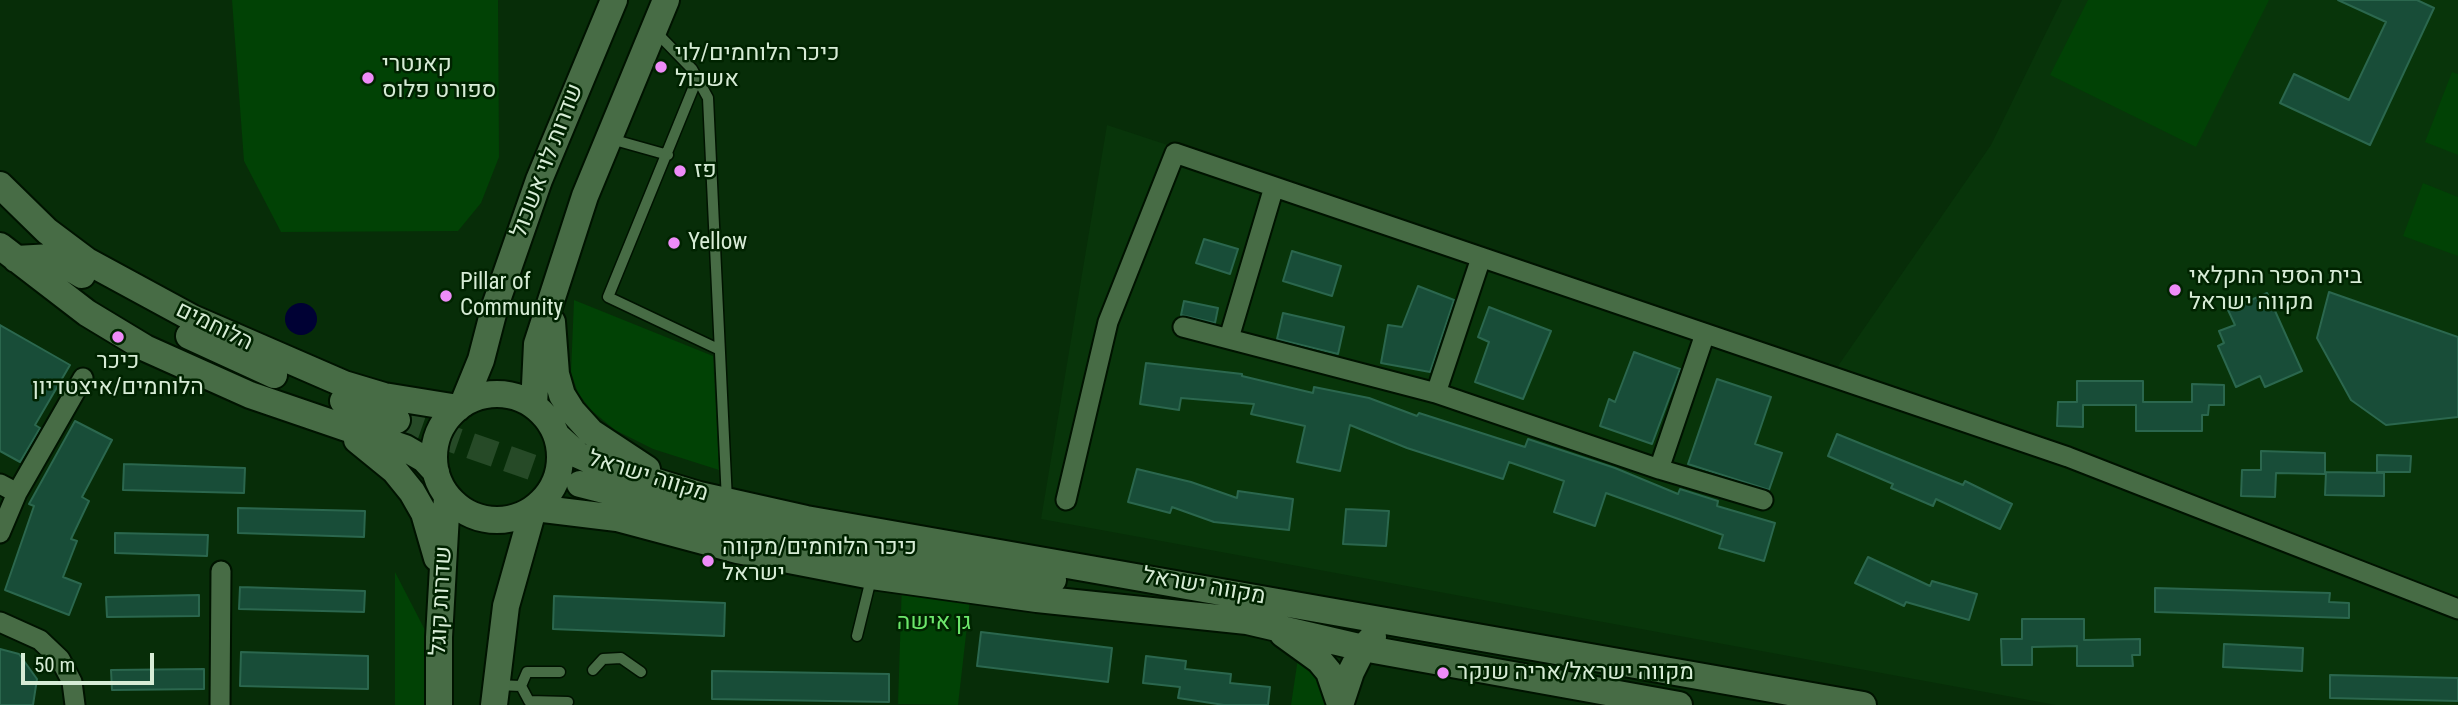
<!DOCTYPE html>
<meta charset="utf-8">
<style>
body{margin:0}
#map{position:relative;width:2458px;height:705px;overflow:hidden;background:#072d08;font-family:"Roboto Condensed",sans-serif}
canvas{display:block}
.scale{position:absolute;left:21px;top:653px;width:133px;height:32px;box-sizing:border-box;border:4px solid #d7ecd6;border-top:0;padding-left:9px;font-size:21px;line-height:24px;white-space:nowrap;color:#d7ecd6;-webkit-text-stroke:5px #002300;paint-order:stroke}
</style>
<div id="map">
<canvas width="2458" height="705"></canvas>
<div class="scale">50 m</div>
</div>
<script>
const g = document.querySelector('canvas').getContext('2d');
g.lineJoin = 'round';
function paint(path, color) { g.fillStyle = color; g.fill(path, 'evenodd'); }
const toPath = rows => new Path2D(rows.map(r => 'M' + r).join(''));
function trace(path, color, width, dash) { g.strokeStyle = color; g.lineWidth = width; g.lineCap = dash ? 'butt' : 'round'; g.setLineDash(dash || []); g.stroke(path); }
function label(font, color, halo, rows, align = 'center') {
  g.font = font + ' "Roboto Condensed",Heebo,sans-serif'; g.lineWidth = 5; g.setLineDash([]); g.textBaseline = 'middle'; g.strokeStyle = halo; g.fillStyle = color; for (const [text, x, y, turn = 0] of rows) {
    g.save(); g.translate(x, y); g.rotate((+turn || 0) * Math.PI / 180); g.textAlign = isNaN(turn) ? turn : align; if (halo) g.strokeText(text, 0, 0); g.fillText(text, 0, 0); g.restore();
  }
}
const built = toPath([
 [2062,0,2458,0,2458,705,2056,705,1041,519,1107,125,1838,366,1991,145]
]);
const green = toPath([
 [232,0,498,0,499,157,481,203,458,231,281,232,244,161],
 [2088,0,2269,0,2196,147,2050,75],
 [2452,72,2458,74,2458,155,2425,142],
 [2423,183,2458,197,2458,256,2403,236],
 [574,300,713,356,719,470,653,449,615,430,591,410,578,393,571,372],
 [395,572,426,632,430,705,395,705],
 [902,581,971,591,958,705,898,704],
 [1298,658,1320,682,1325,705,1291,705]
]);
const water = toPath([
 '285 319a16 16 0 1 1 32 0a16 16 0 1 1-32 0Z'
]);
const building = toPath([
 [2338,0,2417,0,2434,8,2370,145,2280,103,2294,74,2349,100,2386,22,2338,0],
 [1204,239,1238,249,1230,274,1196,263,1204,239],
 [1292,251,1341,266,1332,296,1283,281,1292,251],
 [1418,286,1454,300,1430,372,1381,363,1388,325,1402,327,1418,286],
 [2329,292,2458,337,2458,417,2386,425,2351,400,2317,338,2329,292],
 [2267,293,2302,371,2265,387,2260,376,2236,387,2218,346,2224,343,2219,331,2235,325,2228,310,2267,293],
 [1184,301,1218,308,1215,323,1181,315,1184,301],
 [1489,307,1551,331,1523,399,1475,382,1489,342,1478,337,1489,307],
 [1283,313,1344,327,1338,354,1277,339,1283,313],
 [0,325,70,365,35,425,40,428,20,462,0,451,0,325],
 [1634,352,1680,369,1652,444,1600,426,1609,399,1615,402,1634,352],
 [1146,363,1242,374,1242,376,1313,393,1314,387,1369,398,1417,416,1419,413,1525,447,1528,439,1615,468,1678,494,1680,489,1718,501,1717,506,1775,523,1764,561,1719,548,1723,535,1606,493,1595,526,1554,512,1564,481,1509,462,1503,479,1407,448,1350,425,1340,471,1297,462,1305,426,1251,414,1254,404,1181,398,1179,410,1140,404,1146,363],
 [1717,379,1771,397,1755,444,1782,453,1769,490,1688,464,1717,379],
 [2077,381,2143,381,2143,402,2192,402,2192,384,2224,385,2224,405,2209,405,2208,415,2202,415,2202,431,2136,431,2136,405,2083,405,2083,427,2057,426,2058,402,2077,402,2077,381],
 [75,421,112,440,82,497,89,501,71,539,77,541,63,577,81,584,69,615,5,590,34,506,29,504,75,421],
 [1837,434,1963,485,1965,481,2012,504,2000,529,1936,499,1933,506,1891,488,1893,484,1828,456,1837,434],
 [2261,451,2325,453,2325,474,2276,473,2275,497,2241,496,2242,470,2261,470,2261,451],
 [2377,455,2411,456,2410,472,2377,472,2377,455],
 [124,464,245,468,244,493,123,490,124,464],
 [1137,469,1191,482,1237,498,1238,491,1293,499,1289,530,1214,522,1172,507,1170,513,1128,502,1137,469],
 [2326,472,2384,473,2384,496,2325,495,2326,472],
 [238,508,365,511,364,537,238,533,238,508],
 [1346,509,1389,511,1386,546,1343,544,1346,509],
 [115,533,208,535,207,556,115,553,115,533],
 [1868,557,1930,586,1932,581,1977,594,1969,620,1906,602,1904,606,1855,583,1868,557],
 [240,587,365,591,364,612,239,609,240,587],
 [2155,588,2330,593,2329,602,2349,603,2349,618,2155,612,2155,588],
 [199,595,199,616,107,617,106,597,199,595],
 [554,596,725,603,724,636,553,629,554,596],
 [2022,619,2084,619,2084,640,2140,639,2140,655,2132,655,2133,666,2077,666,2077,646,2032,647,2032,665,2002,665,2001,639,2022,639,2022,619],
 [981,632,1112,648,1108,682,977,666,981,632],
 [2224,644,2303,648,2302,671,2223,667,2224,644],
 [0,649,19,654,37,679,33,705,0,705,0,649],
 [241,652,368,656,368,689,240,686,241,652],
 [1146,656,1186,661,1185,669,1231,674,1230,683,1270,687,1268,705,1224,705,1178,698,1180,687,1143,683,1146,656],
 [204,669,204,689,112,690,111,670,204,669],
 [712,671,889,674,889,702,712,699,712,671],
 [2330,675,2458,678,2458,701,2330,698,2330,675]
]);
const secondaryTunnel = toPath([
 [397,420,580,484]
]);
const lane = toPath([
 [655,31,692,69,708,98,727,501],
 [697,79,608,297,718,349],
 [611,139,668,155],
 [857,636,871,579],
 [593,670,603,659,621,658,641,672],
 [497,685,521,686,527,672,560,672],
 [521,686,529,701,568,702]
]);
const street = toPath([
 [1183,327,1436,393,1659,469,1763,500],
 [1229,338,1274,187],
 [1436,393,1481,258],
 [1659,469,1705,334],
 [0,484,17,493],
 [1066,500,1108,322,1175,153,2068,457,2458,609],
 [0,533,17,493,83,378],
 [0,622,40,640,60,659,72,682,75,705],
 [220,705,221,571]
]);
const secondary = toPath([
 [0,185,47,231,87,261,192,318,344,384,384,396,458,408],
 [0,246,87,313,145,348,250,395,405,448,424,459,436,472],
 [16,259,52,257,82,275],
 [552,322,556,374,562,395,572,411,591,432,647,469],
 [189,336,274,375],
 '434 457a63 63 0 1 1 126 0a63 63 0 1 1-126 0Z',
 [343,401,397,420],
 [463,404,481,360,495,306,539,180,614,0],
 [534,406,537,344,585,196,666,0],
 [557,436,578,455,598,464,699,495,806,519,1863,705],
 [357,440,395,471,412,492,424,513,437,558],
 [580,484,800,540,941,566,1053,580],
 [535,508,617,518,737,550,872,576,1037,599,1247,621,1363,648,1679,705],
 [1283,634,1319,660,1329,672,1340,704],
 [439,705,439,637,447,497],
 [494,705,506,606,533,510],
 [1340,705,1351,672,1363,648,1373,637]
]);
const markers = [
 [661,67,7,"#ee8cf8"],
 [368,78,7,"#ee8cf8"],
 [680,171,7,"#ee8cf8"],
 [674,243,7,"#ee8cf8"],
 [2175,290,7,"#ee8cf8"],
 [446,296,7,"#ee8cf8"],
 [118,337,7,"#ee8cf8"],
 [708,561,7,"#ee8cf8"],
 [1443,673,7,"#ee8cf8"]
];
const poiNames = [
 ["כיכר הלוחמים/לוי",675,54],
 ["אשכול",675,80],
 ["קאנטרי",382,65],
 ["ספורט פלוס",382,91],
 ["פז",694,171],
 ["Yellow",688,243],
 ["בית הספר החקלאי",2189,277],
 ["מקווה ישראל",2189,303],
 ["Pillar of",460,283],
 ["Community",460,309],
 ["כיכר",118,362,"center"],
 ["הלוחמים/איצטדיון",118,388,"center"],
 ["כיכר הלוחמים/מקווה",722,548],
 ["ישראל",722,574],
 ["מקווה ישראל/אריה שנקר",1457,673]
];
const streetNames = [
 ["שדרות לוי אשכול",548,161,-69],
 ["הלוחמים",214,327,26],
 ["מקווה ישראל",648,477,17],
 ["מקווה ישראל",1204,587,10],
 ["שדרות קוגל",442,601,-87]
];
const parkNames = [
 ["גן אישה",934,623]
];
paint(built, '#08350a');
paint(green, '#014205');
paint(water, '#000134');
paint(building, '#184d38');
trace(building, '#2b674e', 2);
trace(secondaryTunnel, '#264a27', 26, [26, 13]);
trace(lane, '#001300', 13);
trace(street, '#001300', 23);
trace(secondary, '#001300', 30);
trace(lane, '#476c45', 10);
trace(street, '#476c45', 19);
trace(secondary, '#476c45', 26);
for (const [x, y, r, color] of markers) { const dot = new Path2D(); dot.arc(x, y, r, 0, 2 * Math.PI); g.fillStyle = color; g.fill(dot); trace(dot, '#002300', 2.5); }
label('23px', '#d7ecd6', '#002300', poiNames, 'left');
label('23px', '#d7ecd6', '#002300', streetNames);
label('23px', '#6ce76b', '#002300', parkNames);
</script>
